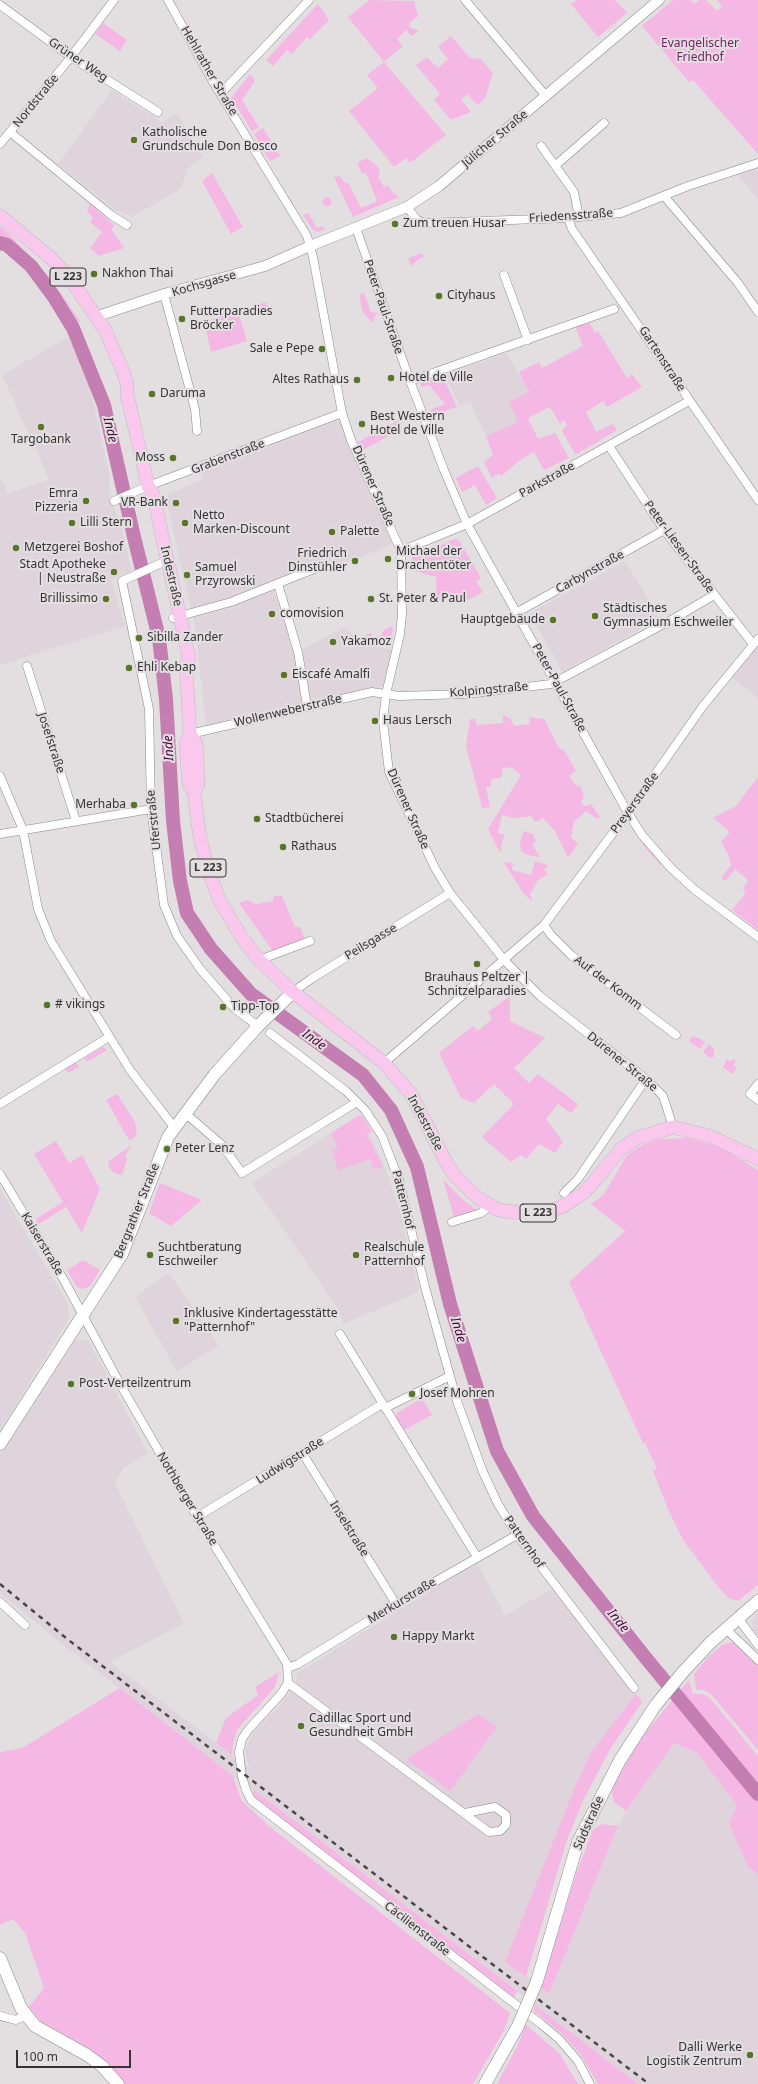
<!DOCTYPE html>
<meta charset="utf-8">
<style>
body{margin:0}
#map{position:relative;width:758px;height:2084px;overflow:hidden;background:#e3dfe1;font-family:"Noto Sans",sans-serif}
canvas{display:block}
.scale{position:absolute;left:16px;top:2050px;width:115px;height:18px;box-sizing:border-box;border:2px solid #353335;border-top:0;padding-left:5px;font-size:12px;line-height:14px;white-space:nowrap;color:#353335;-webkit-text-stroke:3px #e3dfe1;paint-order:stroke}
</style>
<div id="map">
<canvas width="758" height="2084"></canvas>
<div class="scale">100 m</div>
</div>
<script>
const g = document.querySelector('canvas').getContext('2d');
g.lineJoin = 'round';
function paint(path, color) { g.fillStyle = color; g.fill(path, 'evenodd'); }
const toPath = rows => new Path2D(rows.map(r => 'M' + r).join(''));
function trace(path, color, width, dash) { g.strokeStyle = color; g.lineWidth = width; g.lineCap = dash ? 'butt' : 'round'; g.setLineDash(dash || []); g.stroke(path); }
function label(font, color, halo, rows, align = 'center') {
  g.font = font + ' "Noto Sans",sans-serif'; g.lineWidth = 4; g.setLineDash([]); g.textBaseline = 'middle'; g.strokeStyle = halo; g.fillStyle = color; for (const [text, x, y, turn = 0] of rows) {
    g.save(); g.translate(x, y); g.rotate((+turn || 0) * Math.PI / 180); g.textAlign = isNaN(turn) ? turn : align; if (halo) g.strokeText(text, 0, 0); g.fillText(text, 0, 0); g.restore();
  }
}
const built = toPath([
 [112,90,162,122,177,113,203,157,187,169,182,188,132,217,114,209,58,164],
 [758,160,758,199,730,166],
 [68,337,86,370,109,473,109,492,122,529,131,571,111,579,125,626,0,665,0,476,8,494,49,479,2,375],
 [507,353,529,392,518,422,486,436,470,402,460,406,445,375],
 [339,418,394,543,345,564,323,560,271,584,297,652,344,627,365,645,393,650,385,686,206,727,195,626,166,500,170,493,203,480,199,472],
 [625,561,660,618,562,672,530,613],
 [758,645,758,698,732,677],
 [360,1115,386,1169,402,1218,419,1292,343,1324,340,1312,252,1183],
 [0,1189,68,1304,69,1319,0,1430],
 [169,1273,219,1345,177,1372,135,1297],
 [76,1339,89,1341,148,1453,123,1468,115,1483,184,1623,110,1662,249,1768,245,1750,252,1734,281,1704,295,1686,297,1673,477,1562,505,1615,554,1588,600,1651,636,1694,591,1752,577,1782,506,1962,549,1994,618,1826,626,1811,674,1743,696,1752,737,1805,748,1867,758,1874,758,2084,638,2084,253,1789,233,1776,63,1645,0,1593,0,1453],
 [758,1612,758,1636,754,1632,752,1621]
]);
const green = toPath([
 [370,0,414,1,418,16,410,22,409,27,419,31,411,36,406,30,397,39,403,46,384,62,446,135,410,163,406,158,394,167,349,111,378,88,367,75,384,62,348,17],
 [577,0,615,0,627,13,598,37,571,4],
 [673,0,691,0,694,4,699,0,706,0,717,11,722,6,717,0,758,0,758,154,693,80,689,82,642,26],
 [318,4,329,20,310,39,307,37,292,54,287,50,273,66,266,60],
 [103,23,127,40,120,51,95,34],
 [451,36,470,58,481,59,493,73,485,98,478,105,467,94,461,99,471,112,451,120,434,100,440,94,416,65,427,57,438,68,448,59,438,47],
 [250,74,255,81,242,100,259,127,252,131,231,98],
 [263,128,280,156,270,161,254,134],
 [367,158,378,167,380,173,378,177,384,187,388,185,392,192,399,197,353,217,334,177,340,176,343,181,349,184,361,208,377,201,366,173,362,174,357,163],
 [212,173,243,227,231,234,202,181],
 '322.5 202a4.5 4.5 0 1 1 9 0a4.5 4.5 0 1 1-9 0Z',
 [90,204,115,226,111,229,124,248,99,256,90,248,102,232,90,222,93,218,87,211],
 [308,213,317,228,323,226,325,229,318,232,313,230,303,215],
 [0,227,8,233,51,279,80,321,75,324,34,268,0,238],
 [422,253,424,257,419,259,411,266,408,258],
 [364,293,371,312,377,313,372,323,363,312,359,295],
 [266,302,270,313,260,316,257,305],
 [238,311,247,341,211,352,204,322],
 [590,323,595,333,598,331,627,378,632,374,642,387,607,407,603,401,586,412,596,432,613,424,617,430,577,454,575,454,562,431,567,425,564,420,560,424,550,407,528,418,538,439,555,433,569,458,544,470,534,452,520,460,501,476,499,473,492,478,484,462,493,455,486,436,518,422,509,402,529,392,519,372,539,362,542,368,583,346,575,326],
 [440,376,443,377,457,407,432,415,430,410,445,404,429,385,422,387,420,383],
 [399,420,402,428,363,450,358,442],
 [478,466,497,498,486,505,475,485,462,492,456,478],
 [455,539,459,540,481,578,476,581,483,592,462,603,437,596,436,577,412,570,412,557],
 [393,626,391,644,388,644,383,637,373,639,365,635,371,633,373,637,380,636,384,630],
 [503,715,511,719,514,726,530,724,529,717,544,719,559,748,564,750,576,771,569,776,575,785,581,787,584,798,581,802,584,806,591,804,600,817,597,819,586,811,574,822,571,837,578,844,568,858,555,831,543,818,535,822,531,816,514,818,502,815,498,833,504,835,500,853,488,829,521,775,511,767,502,769,502,777,491,780,491,786,486,787,490,807,482,808,466,746,470,719,475,719,477,725,503,723],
 [758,777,758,930,732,910,746,893,743,890,748,880,735,869,726,881,721,878,731,865,729,856,721,842,730,832,713,818,736,806],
 [524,831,533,834,536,841,532,845,540,857,527,855,521,851,520,841],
 [634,831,661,863,661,865,647,850],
 [535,861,548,865,544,870,548,874,538,880,530,894,532,901,524,894,504,863,506,862,513,863,512,870,531,875],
 [274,896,282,896,295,927,300,927,305,939,302,942,274,953,239,903,247,900,256,904,273,901],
 [510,996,510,1021,545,1038,514,1068,529,1083,538,1074,578,1104,571,1113,558,1104,546,1119,563,1142,555,1153,539,1144,526,1159,521,1155,511,1162,482,1137,514,1104,494,1084,474,1103,461,1098,439,1053,473,1026,478,1031,492,1019,488,1012],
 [692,1036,701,1039,705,1042,700,1049,689,1041],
 [709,1044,714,1049,714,1057,710,1058,703,1052],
 [103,1047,107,1050,87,1062,84,1058],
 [727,1059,730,1062,733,1059,736,1061,733,1065,737,1068,732,1074,723,1067],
 [76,1062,79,1067,68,1073,65,1069],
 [117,1094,135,1122,137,1131,134,1138,129,1140,106,1100],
 [358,1116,362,1116,372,1132,367,1135,383,1167,374,1170,371,1159,338,1170,332,1150,338,1148,331,1133],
 [688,1138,720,1147,758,1170,758,1585,738,1601,729,1598,719,1588,683,1540,668,1509,653,1471,657,1469,645,1443,643,1443,569,1282,625,1231,591,1204,604,1194,627,1155,642,1145,659,1139],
 [56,1141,69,1163,82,1155,100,1189,82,1233,66,1207,39,1224,36,1219,63,1202,34,1154],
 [132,1145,125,1156,127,1159,122,1175,114,1173,108,1166,109,1161],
 [443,1179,461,1198,478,1211,454,1217],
 [160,1183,202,1200,171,1226,149,1213],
 [83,1260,100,1270,90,1286,82,1289,77,1287,67,1270],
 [422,1398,432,1415,404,1430,396,1417,397,1413],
 [732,1642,758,1663,758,1750,711,1694,704,1690,696,1690,694,1674,708,1657,722,1645],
 [279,1672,275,1687,237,1730,233,1743,232,1755,216,1743,226,1718,258,1695,255,1687],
 [689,1680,693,1694,703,1694,709,1697,758,1756,758,1874,748,1867,729,1823,737,1805,696,1752,674,1743,626,1811,614,1802,612,1793,614,1784,641,1738],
 [120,1688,233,1776,241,1800,270,1827,510,2013,504,2030,473,2084,124,2084,107,2063,91,2050,40,2021,29,2007,44,1988,25,1933,13,1919,0,1925,0,1752,22,1748],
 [636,1694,642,1702,609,1751,582,1803,567,1840,526,1977,505,1962,577,1782,591,1752],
 [478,1714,497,1727,450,1791,406,1759],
 [253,1789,517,1991,514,1999,255,1798],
 [602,1824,618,1826,549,1994,541,1988,576,1874,593,1830],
 [535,2005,638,2084,598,2084,581,2055,562,2034,534,2011],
 [525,2024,559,2053,578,2084,497,2084,519,2043]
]);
const river = toPath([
 [0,243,7,245,31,266,54,297,73,328,104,405,134,537,159,638,166,699,173,821,180,881,187,913,211,949,251,994,363,1075,391,1110,417,1167,450,1304,497,1451,533,1516,645,1657,758,1794]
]);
const minor = toPath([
 [168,0,213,82,307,236,313,257,342,413,351,440,401,551,402,615,400,634,386,694,383,721,389,772,435,868,450,893,505,961,540,996,646,1079,663,1096,673,1127],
 [465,0,546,96],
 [0,5,71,57,158,112],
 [221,93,309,0],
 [10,132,111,215,127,225],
 [0,144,71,57,114,0],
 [541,146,574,192,579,217],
 [556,165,604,123],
 [664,196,738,283,758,312],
 [407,207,417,220,424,223,568,218,621,213,688,186,758,163],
 [568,218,572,229,758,500],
 [356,228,410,381,444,470,467,524,628,813,642,835,670,867,695,890,758,937],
 [504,275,528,340],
 [164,294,195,409,197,431],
 [410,381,614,309],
 [609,446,664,530,753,644],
 [114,501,148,486,342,413],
 [401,551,467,524,689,401],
 [168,560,122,581,149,709,151,809,164,905,177,936,201,970,235,1009,258,1026],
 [278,584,298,652,307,706],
 [516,613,664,530],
 [173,618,231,602,319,567],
 [27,666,76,821],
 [190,734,372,692,399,696,467,694,551,684,675,618,714,595],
 [0,776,23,830,38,909,51,941,130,1070,174,1127],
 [0,834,151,809],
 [544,925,551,935,571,955,676,1035],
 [259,960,310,941],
 [293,992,311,979,450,893],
 [270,1033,346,1091,365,1110,382,1136,399,1180,425,1287,457,1401,483,1472,498,1504,517,1535,634,1688],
 [384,1063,544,925,628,813,703,706,758,639],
 [758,1084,750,1094,758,1100],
 [0,1104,109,1037],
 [185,1113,222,1145,242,1173,357,1102],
 [0,1174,65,1282,120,1384,197,1517,287,1664,288,1683,281,1694,248,1730,242,1739,239,1752,242,1777,246,1790,251,1800,541,2024,559,2039,578,2061,590,2084],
 [564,1193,578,1179,646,1079],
 [452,1222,481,1213,490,1206],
 [340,1334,477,1557],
 [385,1408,450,1376],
 [303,1454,396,1604],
 [197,1517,382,1404],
 [0,1602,25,1625],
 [738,1618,758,1645],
 [726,1629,758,1660],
 [288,1668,298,1664,396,1604,517,1535],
 [288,1683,489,1832,500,1831,506,1825,506,1815,495,1807,465,1813],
 [0,2016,16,2020,25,2016]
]);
const tertiary = toPath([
 [95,317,164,294,265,266,310,246,407,207,439,186,659,0]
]);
const secondary = toPath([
 [0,1444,122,1254,168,1137,215,1074,258,1026,293,992],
 [0,1958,21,2008,35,2026,87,2055,102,2066,118,2084],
 [537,1981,578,1842,620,1760,655,1706,683,1672,711,1642,758,1601],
 [485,2084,518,2026]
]);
const primary = toPath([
 [0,216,52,259,71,280,105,330,120,364,127,383,127,394,148,486,153,494,189,658,186,666,190,734,186,743,186,749,189,784,194,792,200,838,209,872,220,901,242,938,259,960,293,992,384,1063,411,1094,448,1166,456,1177,478,1198,498,1210,531,1214,554,1210,563,1206,582,1194,592,1184,621,1149,637,1138,673,1127,710,1136,758,1159],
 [190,734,196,743,197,754,198,784,194,792]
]);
const rail = toPath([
 [0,1584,66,1638,649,2084]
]);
const secondaryBridge = toPath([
 [518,2026,537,1981]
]);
const markers = [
 [134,140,4,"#587529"],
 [395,224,4,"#587529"],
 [94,274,4,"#587529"],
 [439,296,4,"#587529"],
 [182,319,4,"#587529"],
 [322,349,4,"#587529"],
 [391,378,4,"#587529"],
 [357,380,4,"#587529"],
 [152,394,4,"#587529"],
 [362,424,4,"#587529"],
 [41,427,4,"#587529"],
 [173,458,4,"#587529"],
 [86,501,4,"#587529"],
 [176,503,4,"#587529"],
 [72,523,4,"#587529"],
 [185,523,4,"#587529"],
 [332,532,4,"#587529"],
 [16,548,4,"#587529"],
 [388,559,4,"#587529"],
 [355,561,4,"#587529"],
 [114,572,4,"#587529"],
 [187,575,4,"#587529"],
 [106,599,4,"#587529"],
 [371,599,4,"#587529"],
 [272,614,4,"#587529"],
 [595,616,4,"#587529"],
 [553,620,4,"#587529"],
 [139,638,4,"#587529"],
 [333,642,4,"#587529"],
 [129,668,4,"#587529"],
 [284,675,4,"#587529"],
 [375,721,4,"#587529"],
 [134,805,4,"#587529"],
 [257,819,4,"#587529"],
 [283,847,4,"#587529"],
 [477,964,4,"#587529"],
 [47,1005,4,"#587529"],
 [223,1007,4,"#587529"],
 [167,1149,4,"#587529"],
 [150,1255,4,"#587529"],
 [356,1255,4,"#587529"],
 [176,1321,4,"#587529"],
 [71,1384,4,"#587529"],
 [412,1394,4,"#587529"],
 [394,1637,4,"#587529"],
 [301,1726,4,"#587529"],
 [750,2055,4,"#587529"]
];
const shields = [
 [68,277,36],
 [208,868,36],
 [538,1213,36]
];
const shieldNames = [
 ["L 223",68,277],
 ["L 223",208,868],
 ["L 223",538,1213]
];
const parkNames = [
 ["Evangelischer",700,44],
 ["Friedhof",700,58]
];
const streetNames = [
 ["Grüner Weg",78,60,34],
 ["Hehlrather Straße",209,71,60],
 ["Nordstraße",36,101,-51],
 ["Jülicher Straße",495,139,-40],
 ["Friedensstraße",571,216,-4],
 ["Kochsgasse",204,284,-16],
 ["Peter-Paul-Straße",383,307,71],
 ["Gartenstraße",662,359,57],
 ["Grabenstraße",228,457,-21],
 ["Parkstraße",547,480,-29],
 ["Dürener Straße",373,486,66],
 ["Peter-Liesen-Straße",679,547,54],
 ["Carbynstraße",590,572,-29],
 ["Indestraße",171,576,77],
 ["Peter-Paul-Straße",559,688,61],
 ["Kolpingstraße",489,690,-5],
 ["Wollenweberstraße",288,711,-13],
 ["Josefstraße",51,743,72],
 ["Preyerstraße",635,803,-54],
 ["Dürener Straße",408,809,66],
 ["Uferstraße",154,820,-96],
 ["Peilsgasse",371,942,-31],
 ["Auf der Komm",608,983,37],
 ["Dürener Straße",622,1062,39],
 ["Indestraße",425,1123,62],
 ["Patternhof",403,1200,76],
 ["Bergrather Straße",137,1211,-68],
 ["Kaiserstraße",42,1244,59],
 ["Ludwigstraße",290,1461,-32],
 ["Nothberger Straße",187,1499,59],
 ["Inselstraße",349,1529,58],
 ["Patternhof",524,1542,55],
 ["Merkurstraße",402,1601,-31],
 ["Südstraße",589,1823,-66],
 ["Cäcilienstraße",417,1929,38]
];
const poiNames = [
 ["Katholische",142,133],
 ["Grundschule Don Bosco",142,147],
 ["Zum treuen Husar",403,224],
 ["Nakhon Thai",102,274],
 ["Cityhaus",447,296],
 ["Futterparadies",190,312],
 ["Bröcker",190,326],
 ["Sale e Pepe",314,349,"right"],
 ["Hotel de Ville",399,378],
 ["Altes Rathaus",349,380,"right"],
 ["Daruma",160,394],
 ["Best Western",370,417],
 ["Hotel de Ville",370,431],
 ["Targobank",41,440,"center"],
 ["Moss",165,458,"right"],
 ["Emra",78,494,"right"],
 ["Pizzeria",78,508,"right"],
 ["VR-Bank",168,503,"right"],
 ["Netto",193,516],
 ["Marken-Discount",193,530],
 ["Lilli Stern",80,523],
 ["Palette",340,532],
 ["Metzgerei Boshof",24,548],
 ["Michael der",396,552],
 ["Drachentöter",396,566],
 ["Friedrich",347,554,"right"],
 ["Dinstühler",347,568,"right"],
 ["Stadt Apotheke",106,565,"right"],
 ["| Neustraße",106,579,"right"],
 ["Samuel",195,568],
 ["Przyrowski",195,582],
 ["Brillissimo",98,599,"right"],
 ["St. Peter & Paul",379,599],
 ["Städtisches",603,609],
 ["Gymnasium Eschweiler",603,623],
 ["comovision",280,614],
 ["Hauptgebäude",545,620,"right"],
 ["Sibilla Zander",147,638],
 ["Yakamoz",341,642],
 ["Ehli Kebap",137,668],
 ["Eiscafé Amalfi",292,675],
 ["Haus Lersch",383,721],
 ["Merhaba",126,805,"right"],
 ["Stadtbücherei",265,819],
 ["Rathaus",291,847],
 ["Brauhaus Peltzer |",477,978,"center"],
 ["Schnitzelparadies",477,992,"center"],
 ["# vikings",55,1005],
 ["Tipp-Top",231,1007],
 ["Peter Lenz",175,1149],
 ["Suchtberatung",158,1248],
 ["Eschweiler",158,1262],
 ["Realschule",364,1248],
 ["Patternhof",364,1262],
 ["Inklusive Kindertagesstätte",184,1314],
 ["\"Patternhof\"",184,1328],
 ["Post-Verteilzentrum",79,1384],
 ["Josef Mohren",420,1394],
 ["Happy Markt",402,1637],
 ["Cadillac Sport und",309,1719],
 ["Gesundheit GmbH",309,1733],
 ["Dalli Werke",742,2048,"right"],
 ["Logistik Zentrum",742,2062,"right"]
];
const waterNames = [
 ["Inde",110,430,77],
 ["Inde",169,748,-93],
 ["Inde",314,1040,36],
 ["Inde",458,1330,73],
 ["Inde",618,1621,51]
];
paint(built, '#dfd4dc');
paint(green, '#f5b7e3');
trace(river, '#c57eb2', 14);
trace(minor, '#8a8789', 9);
trace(tertiary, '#8a8789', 11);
trace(secondary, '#8a8789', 13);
trace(primary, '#bebebe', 14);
trace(minor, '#fff', 8);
trace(tertiary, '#fff', 10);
trace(secondary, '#fff', 12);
trace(primary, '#f9c8ec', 13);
trace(rail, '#494749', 2.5, [5, 5]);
trace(secondaryBridge, '#8a8789', 13, []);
trace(secondaryBridge, '#fff', 12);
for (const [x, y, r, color] of markers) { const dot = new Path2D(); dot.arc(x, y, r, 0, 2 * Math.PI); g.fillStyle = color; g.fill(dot); trace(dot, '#e3dfe1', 1.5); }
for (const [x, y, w] of shields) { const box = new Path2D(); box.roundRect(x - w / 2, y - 9, w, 18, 3); g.fillStyle = '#e3dfe1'; g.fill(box); trace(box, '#353335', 1); }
label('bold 11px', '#353335', null, shieldNames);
label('12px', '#741f63', '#e3dfe1', parkNames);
label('12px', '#353335', '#e3dfe1', streetNames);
label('12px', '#353335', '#e3dfe1', poiNames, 'left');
label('italic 13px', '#49073d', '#e3dfe1', waterNames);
</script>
